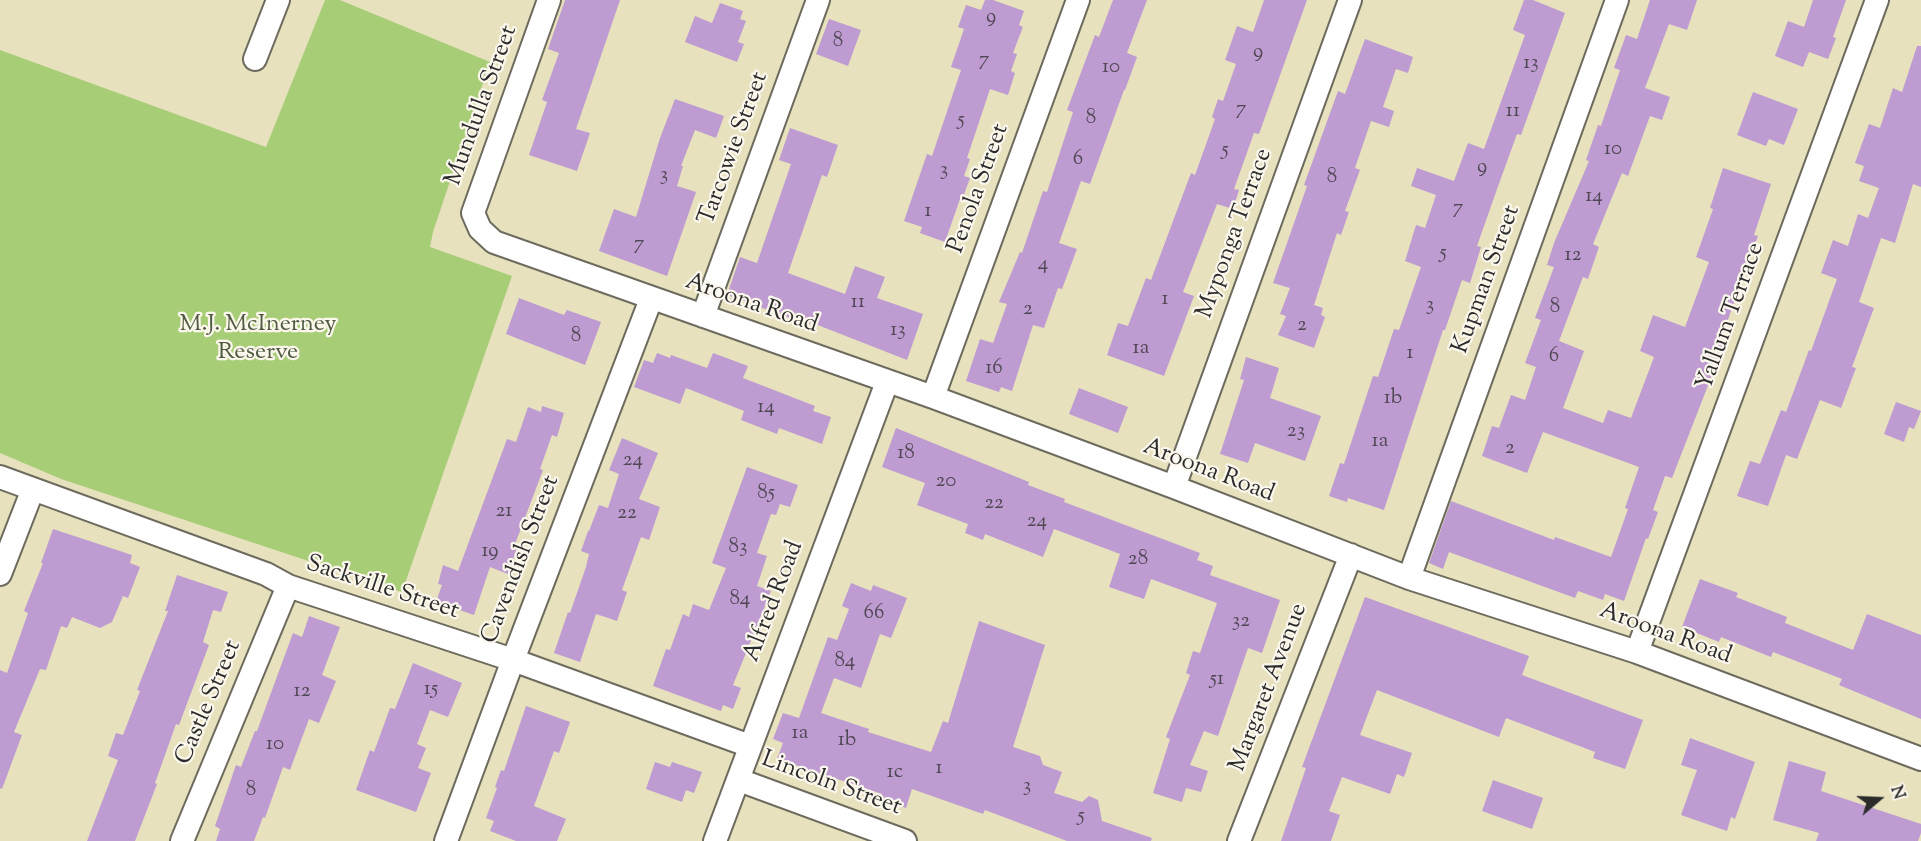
<!DOCTYPE html>
<style>
body{margin:0}
#map{position:relative;width:1921px;height:841px;overflow:hidden;background:#e7e1be;font-family:"Sorts Mill Goudy",serif}
canvas{display:block}
.north{position:absolute;left:1849px;top:769px;width:60px;height:60px;-webkit-text-stroke:4px #fbf7ec;paint-order:stroke;rotate:71deg;font-size:16px;font-weight:700;line-height:24px;text-align:center;color:#2b2b2b}
.north::after{content:'';display:block;margin:auto;width:21px;height:27px;background:#2b2b2b;clip-path:polygon(50% 0,100% 100%,50% 72%,0 100%)}
</style>
<div id="map">
<canvas width="1921" height="841"></canvas>
<div class="north">N</div>
</div>
<script>
const g = document.querySelector('canvas').getContext('2d');
g.lineJoin = 'round';
function paint(path, color) { g.fillStyle = color; g.fill(path, 'evenodd'); }
const toPath = rows => new Path2D(rows.map(r => 'M' + r).join(''));
function trace(path, color, width, dash) { g.strokeStyle = color; g.lineWidth = width; g.lineCap = dash ? 'butt' : 'round'; g.setLineDash(dash || []); g.stroke(path); }
function label(font, color, halo, rows, align = 'center') {
  g.font = font + ' "Sorts Mill Goudy",serif'; g.lineWidth = 4.5; g.setLineDash([]); g.textBaseline = 'middle'; g.strokeStyle = halo; g.fillStyle = color; for (const [text, x, y, turn = 0] of rows) {
    g.save(); g.translate(x, y); g.rotate((+turn || 0) * Math.PI / 180); g.textAlign = isNaN(turn) ? turn : align; if (halo) g.strokeText(text, 0, 0); g.fillText(text, 0, 0); g.restore();
  }
}
const green = toPath([
 [325,0,340,0,490,62,433,232,430,247,512,276,402,592,61,479,0,453,0,50,266,147]
]);
const building = toPath([
 [565,0,620,0,576,129,590,133,577,171,529,155,547,102,542,100,559,53,548,49],
 [985,0,993,0,1024,11,1019,25,1023,27,1013,53,1017,54,1011,71,1015,73,1008,95,990,89,967,158,970,159,964,176,970,178,962,200,960,199,945,242,920,233,922,227,904,221,927,154,932,156,961,70,951,67,964,29,958,27,966,5,981,10],
 [1113,0,1147,0,1127,53,1137,57,1125,90,1124,90,1090,184,1081,181,1059,243,1077,249,1062,289,1058,288,1044,328,1033,325,1012,391,1001,387,999,392,966,381,980,339,993,343,1007,304,999,302,1020,252,1022,253,1043,191,1047,192,1073,112,1067,110,1095,35,1099,37],
 [1264,0,1307,0,1259,134,1254,133,1234,189,1239,190,1233,209,1217,204,1183,292,1194,296,1164,376,1107,355,1118,323,1128,326,1146,278,1151,280,1191,173,1195,175,1215,119,1212,117,1218,99,1223,101,1236,64,1225,60,1237,26,1253,32],
 [1524,0,1533,0,1565,13,1521,135,1517,134,1496,192,1477,246,1481,247,1470,283,1462,280,1445,330,1443,330,1384,510,1348,498,1347,502,1329,496,1340,463,1344,464,1373,376,1378,377,1394,329,1399,330,1421,267,1405,261,1416,225,1425,228,1436,195,1411,186,1417,168,1454,181,1468,143,1484,149,1525,35,1513,30],
 [1650,0,1697,0,1687,30,1669,24,1645,88,1670,97,1662,120,1650,116,1628,176,1622,173,1593,244,1599,247,1588,279,1583,277,1559,341,1584,351,1563,408,1603,423,1608,410,1631,418,1654,357,1640,351,1653,315,1685,327,1709,262,1696,257,1713,209,1710,208,1723,168,1771,184,1754,235,1758,236,1721,339,1724,341,1707,388,1672,478,1665,476,1653,510,1658,512,1648,539,1646,538,1624,601,1605,594,1603,600,1578,591,1575,598,1449,552,1443,569,1429,563,1451,501,1554,540,1555,537,1611,557,1628,509,1625,508,1639,467,1543,432,1527,473,1482,456,1492,426,1499,428,1511,395,1525,400,1536,367,1525,363,1541,320,1535,318,1554,267,1547,265,1554,243,1589,161,1586,160,1598,125,1601,126,1620,70,1614,68,1626,35,1637,39],
 [1813,0,1846,0,1833,37,1836,38,1828,59,1809,52,1803,67,1775,56,1788,21,1804,27],
 [720,3,743,11,740,19,746,21,738,42,744,44,737,62,685,42,695,16,712,23],
 [829,19,861,30,848,66,816,54],
 [1365,39,1413,57,1408,73,1396,69,1383,107,1394,111,1389,127,1371,121,1355,168,1360,170,1345,211,1349,212,1341,235,1337,233,1314,305,1323,308,1321,315,1325,317,1314,348,1278,335,1286,316,1280,314,1290,288,1273,283,1307,186,1304,185,1338,91,1345,94],
 [1917,46,1921,46,1921,187,1913,184,1895,243,1881,238,1859,302,1874,308,1852,367,1856,368,1841,408,1820,400,1797,459,1786,455,1768,506,1737,496,1750,461,1760,464,1781,410,1786,412,1809,350,1811,351,1837,279,1821,273,1833,240,1848,246,1858,214,1868,218,1879,188,1859,181,1864,166,1855,163,1869,124,1880,128,1893,88,1902,92],
 [1753,92,1798,109,1784,145,1769,139,1766,146,1737,135],
 [675,99,724,116,716,138,695,130,681,166,683,166,677,186,696,192,667,276,599,251,614,209,636,217,660,138],
 [790,128,838,145,827,177,822,175,788,273,845,294,855,266,885,277,877,298,923,314,907,360,810,322,809,325,727,295,740,257,757,263,791,164,779,160],
 [519,298,564,315,567,310,601,322,585,365,506,334],
 [657,353,670,358,671,355,707,368,713,353,748,366,743,378,815,406,813,411,831,417,822,444,779,428,777,434,741,420,744,411,686,388,680,404,634,387,644,360,653,363],
 [1246,357,1279,368,1270,398,1321,416,1305,461,1255,443,1248,463,1220,454,1244,380,1240,379],
 [1079,388,1128,407,1118,433,1069,414],
 [1896,402,1921,411,1914,429,1909,427,1904,442,1884,434],
 [542,406,564,413,557,437,552,435,540,469,543,470,515,544,518,545,508,574,490,567,474,615,436,602,442,585,438,584,443,565,458,571,507,439,516,442,528,407,541,412],
 [896,428,1029,482,1028,485,1065,499,1064,502,1200,553,1197,560,1213,566,1210,575,1280,600,1262,653,1248,648,1218,736,1204,731,1190,765,1208,771,1201,792,1186,788,1182,802,1153,793,1170,739,1166,737,1190,675,1186,673,1193,651,1200,653,1217,603,1151,579,1144,599,1109,587,1120,554,1054,529,1043,557,985,534,983,540,965,533,968,524,917,505,925,483,882,467],
 [622,438,658,453,639,499,660,507,649,540,641,537,622,590,627,592,617,621,596,614,580,662,554,653,568,612,570,613,586,567,589,554,581,551,588,531,589,531,599,505,608,508,619,474,609,470],
 [747,467,798,485,790,507,780,504,776,515,771,514,757,553,767,556,757,586,771,591,733,685,741,688,733,709,723,705,721,711,653,686,666,649,670,650,683,614,689,617,693,604,709,610,726,568,712,563],
 [53,529,132,555,130,563,140,567,128,598,123,596,112,622,100,628,72,617,67,628,61,626,46,670,40,669,14,732,22,735,2,789,0,788,0,670,7,673,28,613,24,611,43,563,41,563],
 [177,575,228,592,221,612,213,610,203,642,209,645,179,725,176,724,155,783,157,784,135,841,87,841,118,760,108,756,116,733,123,735,140,691,137,690,168,611,165,611],
 [1700,579,1738,593,1736,597,1787,617,1785,623,1853,650,1867,614,1921,635,1921,719,1839,685,1842,679,1773,652,1771,657,1721,637,1719,642,1682,627],
 [851,583,871,591,873,585,907,598,891,638,880,634,861,688,834,678,821,713,869,729,868,732,931,752,943,721,948,723,979,621,1045,645,1013,747,1040,756,1043,765,1062,772,1054,793,1082,802,1089,796,1098,800,1102,821,1152,838,1151,841,1067,841,985,810,983,814,912,789,906,808,881,799,882,794,777,759,783,743,773,739,783,713,799,718,828,637,837,640,849,609,842,606],
 [1365,597,1529,656,1522,675,1643,720,1625,769,1593,758,1595,752,1506,718,1499,737,1377,690,1360,735,1412,753,1404,777,1397,774,1390,794,1342,777,1329,811,1340,815,1331,841,1281,841,1306,768,1302,767],
 [309,616,340,627,322,675,336,681,319,723,309,719,290,770,283,767,265,818,263,817,254,841,216,841,220,829,215,826,236,765,241,767,255,731,257,731,293,633,302,637],
 [413,663,462,683,448,717,430,710,417,744,426,748,418,768,431,773,416,812,356,790,370,750,374,752,390,708,395,709],
 [526,706,570,722,559,753,554,751,534,806,566,819,557,841,516,841,490,831,494,821,486,818,497,788,495,787,501,770,504,771],
 [1690,738,1755,762,1735,819,1731,817,1727,831,1681,815,1697,770,1681,765],
 [1789,761,1826,772,1821,791,1921,824,1921,833,1918,841,1816,841,1819,833,1773,820],
 [655,762,670,767,672,762,702,772,694,793,686,790,682,802,646,789],
 [1493,780,1543,798,1532,829,1482,811]
]);
const street = toPath([
 [549,0,473,213,480,229,494,242,933,397,1174,487,1409,578,1637,652,1921,759],
 [255,59,278,0],
 [703,316,818,0],
 [933,397,1078,0],
 [0,477,266,574,288,586,513,660,750,746],
 [1174,487,1350,0],
 [0,574,33,489],
 [1409,578,1617,0],
 [1637,652,1877,0],
 [739,780,905,841],
 [182,841,288,586],
 [446,841,513,660,651,299],
 [715,841,887,382],
 [1239,841,1351,555]
]);
const numberNames = [
 ["9",991,18],
 ["8",838,42],
 ["9",1258,53],
 ["7",984,61],
 ["13",1531,64],
 ["10",1111,68],
 ["7",1241,110],
 ["11",1513,112],
 ["8",1091,119],
 ["5",961,121],
 ["10",1613,150],
 ["5",1225,151],
 ["6",1078,160],
 ["9",1482,168],
 ["3",944,171],
 ["3",664,176],
 ["8",1332,178],
 ["14",1594,197],
 ["7",1458,209],
 ["1",928,212],
 ["7",639,245],
 ["5",1443,254],
 ["12",1573,256],
 ["4",1043,265],
 ["1",1165,300],
 ["11",858,303],
 ["3",1430,306],
 ["8",1555,308],
 ["2",1028,310],
 ["2",1302,326],
 ["13",898,331],
 ["8",576,337],
 ["1a",1141,349],
 ["1",1410,354],
 ["6",1554,357],
 ["16",994,369],
 ["1b",1393,399],
 ["14",766,408],
 ["23",1296,432],
 ["1a",1380,442],
 ["2",1510,449],
 ["18",906,454],
 ["24",633,461],
 ["20",946,482],
 ["85",766,494],
 ["22",994,504],
 ["21",504,512],
 ["22",627,514],
 ["24",1037,522],
 ["83",738,548],
 ["19",490,552],
 ["28",1138,560],
 ["84",740,600],
 ["66",874,614],
 ["32",1241,622],
 ["84",845,662],
 ["51",1217,680],
 ["15",431,690],
 ["12",302,692],
 ["1a",800,734],
 ["1b",847,741],
 ["10",275,745],
 ["1",939,769],
 ["1c",895,773],
 ["3",1027,787],
 ["8",251,791],
 ["5",1081,817]
];
const streetNames = [
 ["Mundulla Street",483,106,-70],
 ["Tarcowie Street",735,149,-70],
 ["Penola Street",980,189,-70],
 ["Myponga Terrace",1236,234,-70],
 ["Kupman Street",1488,280,-70],
 ["Aroona Road",751,305,19],
 ["Yallum Terrace",1732,317,-70],
 ["Aroona Road",1208,472,21],
 ["Cavendish Street",522,560,-69],
 ["Sackville Street",382,589,18],
 ["Alfred Road",775,602,-69],
 ["Aroona Road",1665,635,20],
 ["Margaret Avenue",1270,688,-69],
 ["Castle Street",210,703,-67],
 ["Lincoln Street",831,785,20]
];
const parkNames = [
 ["M.J. McInerney",258,326],
 ["Reserve",258,354]
];
paint(green, '#a8cd77');
paint(building, '#be9cd1');
trace(street, '#6d6b5e', 26);
trace(street, '#fff', 22);
label('21px', '#504754', null, numberNames);
label('24px', '#2b2b2b', '#fbf7ec', streetNames);
label('24px', '#505c42', '#fbf7ec', parkNames);
</script>
